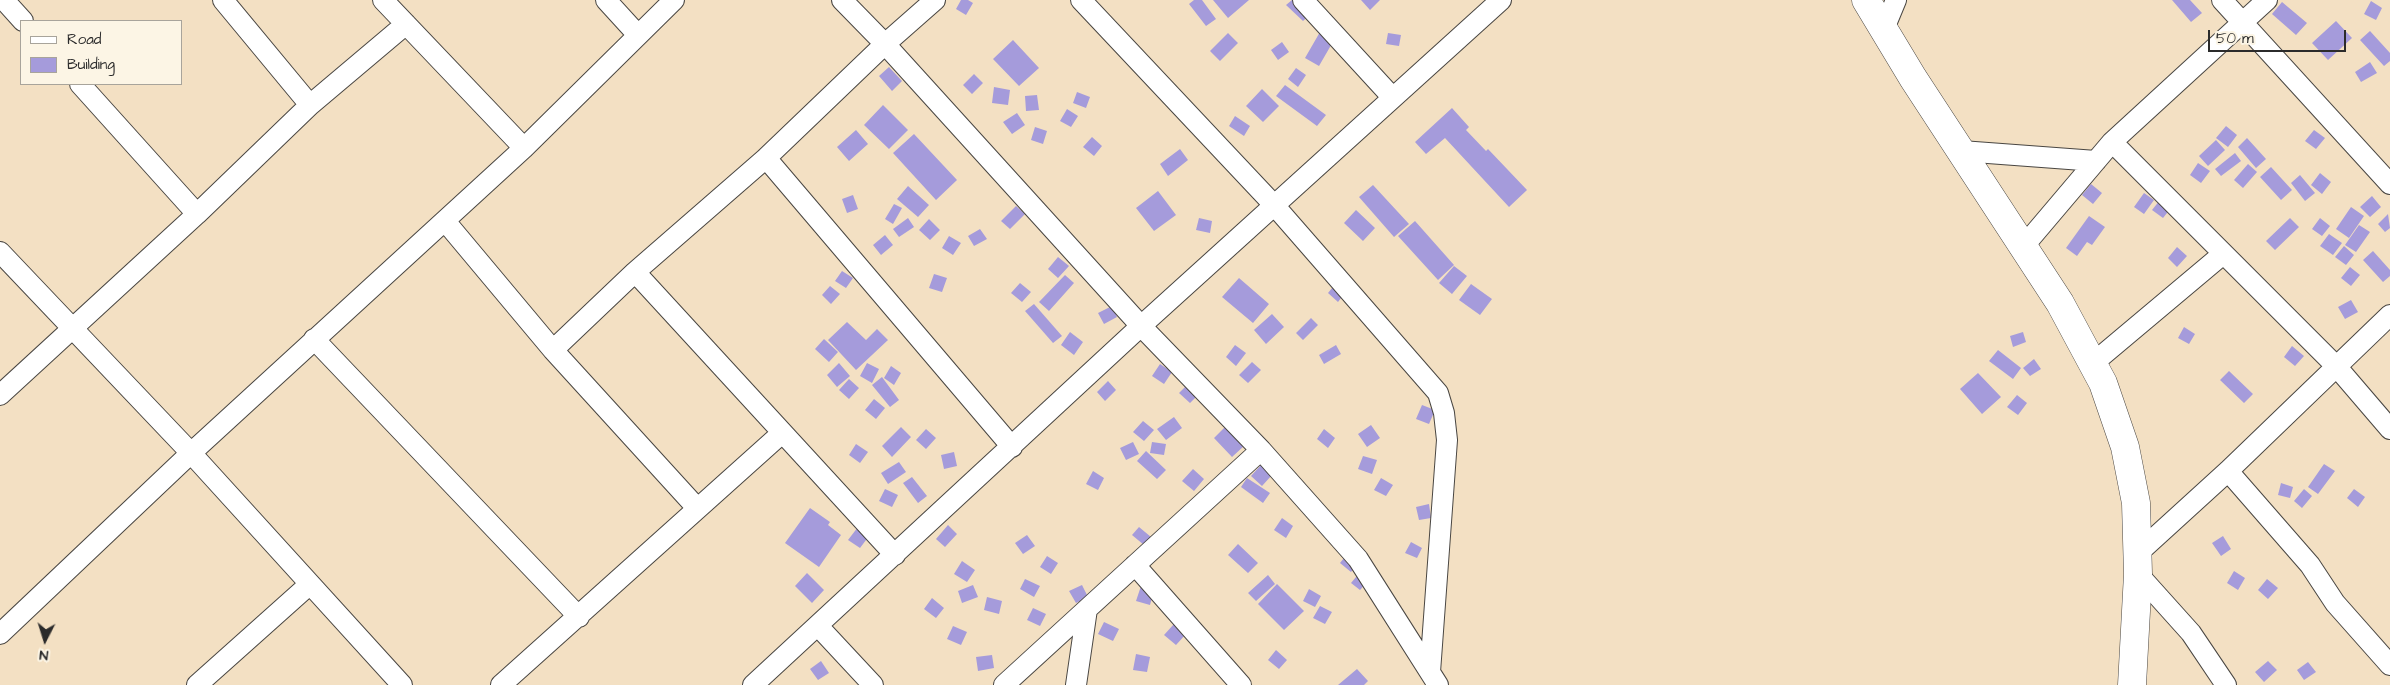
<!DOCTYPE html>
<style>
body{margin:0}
#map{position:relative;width:2390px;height:685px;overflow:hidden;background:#f3e0c3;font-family:"Architects Daughter",sans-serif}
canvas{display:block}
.legend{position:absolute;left:20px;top:20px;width:162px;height:65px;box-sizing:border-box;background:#fcf5e5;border:1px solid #a8a49b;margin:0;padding:6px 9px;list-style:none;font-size:15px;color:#2b2b2b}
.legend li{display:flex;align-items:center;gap:10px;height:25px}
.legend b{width:25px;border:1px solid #a8a49b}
.north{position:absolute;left:20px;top:615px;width:50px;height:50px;-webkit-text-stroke:4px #fcf5e5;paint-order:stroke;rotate:185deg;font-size:14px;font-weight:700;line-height:20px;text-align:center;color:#2b2b2b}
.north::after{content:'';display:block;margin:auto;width:18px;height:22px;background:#2b2b2b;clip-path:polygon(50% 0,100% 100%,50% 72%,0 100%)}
.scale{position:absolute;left:2208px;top:30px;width:138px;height:22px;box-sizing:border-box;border:2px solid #2b2b2b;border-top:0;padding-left:6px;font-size:15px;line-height:18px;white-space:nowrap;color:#2b2b2b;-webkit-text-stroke:4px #fcf5e5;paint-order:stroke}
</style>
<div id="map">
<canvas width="2390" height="685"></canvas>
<ul class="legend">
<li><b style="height:6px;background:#fff"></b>Road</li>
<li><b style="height:14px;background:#a59bdb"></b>Building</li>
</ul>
<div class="north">N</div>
<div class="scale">50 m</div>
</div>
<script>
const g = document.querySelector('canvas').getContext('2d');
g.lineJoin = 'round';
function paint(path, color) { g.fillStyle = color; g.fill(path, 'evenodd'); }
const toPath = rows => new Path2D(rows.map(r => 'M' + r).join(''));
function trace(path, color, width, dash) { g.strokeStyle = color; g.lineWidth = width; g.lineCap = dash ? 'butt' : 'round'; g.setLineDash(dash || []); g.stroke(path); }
const building = toPath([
 [961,0,968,0,973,3,966,15,956,9],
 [1194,0,1202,0,1216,19,1206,26,1189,4],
 [1213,0,1249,0,1228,18],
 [1292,0,1302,0,1314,11,1303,21,1286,5],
 [1361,0,1380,0,1370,10],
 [2172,0,2190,0,2202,13,2191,22],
 [2371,1,2382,8,2376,20,2364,14],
 [2282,2,2307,23,2296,35,2272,14],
 [2336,21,2352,38,2328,60,2312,43],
 [2370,31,2390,53,2390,61,2384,66,2360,40],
 [1320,32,1334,40,1319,66,1305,58],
 [1228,33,1238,43,1220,61,1210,51],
 [1388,33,1401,35,1399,46,1386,44],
 [1013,40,1039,68,1019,86,993,59],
 [1282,42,1289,52,1278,60,1271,50],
 [2370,62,2377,73,2361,82,2355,72],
 [889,67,902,81,892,91,879,76],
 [1296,68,1306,75,1298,87,1288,79],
 [974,74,983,83,972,94,963,85],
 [1285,85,1326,115,1317,126,1276,96],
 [994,87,1010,90,1008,105,992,103],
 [1262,89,1279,106,1263,122,1246,106],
 [1077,92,1090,97,1086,108,1073,103],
 [1037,95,1039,110,1026,111,1025,96],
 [883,105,908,130,889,149,864,125],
 [1452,108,1469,127,1466,130,1486,151,1488,149,1527,190,1509,207,1445,138,1426,154,1415,142],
 [1067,109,1078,116,1071,127,1060,121],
 [1017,113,1025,125,1012,134,1003,122],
 [1235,116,1250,126,1244,136,1229,126],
 [2226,126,2237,135,2228,147,2216,138],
 [1035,127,1047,131,1043,144,1031,140],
 [856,130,868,144,849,161,837,147],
 [2314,130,2325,138,2316,149,2305,141],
 [914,134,957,180,936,200,893,153],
 [1092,137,1102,146,1094,156,1083,147],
 [2247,138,2266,159,2256,168,2238,147],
 [2216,140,2225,150,2208,166,2199,156],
 [1180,149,1188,160,1168,176,1160,164],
 [2235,153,2241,161,2221,176,2215,169],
 [2198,163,2210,171,2201,183,2190,175],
 [2248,164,2257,172,2243,188,2234,180],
 [2271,167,2292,190,2281,200,2260,177],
 [2320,173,2331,182,2322,194,2311,185],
 [2300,175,2315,193,2305,201,2291,183],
 [2091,184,2102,193,2093,204,2082,195],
 [1373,185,1409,224,1394,237,1359,197],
 [908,186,929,205,918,217,897,199],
 [1158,191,1176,215,1154,231,1136,208],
 [2144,193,2154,200,2144,214,2134,207],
 [853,195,858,209,847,213,842,199],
 [2372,196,2381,207,2370,217,2360,207],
 [2160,200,2171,208,2163,218,2152,210],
 [894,204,902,208,893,224,885,219],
 [1016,206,1025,214,1010,229,1001,221],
 [2351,207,2364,216,2349,238,2336,229],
 [1356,210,1375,228,1363,241,1344,223],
 [2388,214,2390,228,2385,232,2378,224],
 [2089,216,2105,227,2092,245,2087,242,2077,256,2066,248],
 [908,218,914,227,899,237,893,229],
 [1199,218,1212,221,1210,233,1196,230],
 [2290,218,2299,227,2275,250,2266,241],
 [2320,218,2330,226,2322,236,2312,229],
 [929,219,940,230,930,240,919,230],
 [1415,221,1454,265,1438,280,1398,236],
 [2359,225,2370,232,2356,252,2345,245],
 [980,229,987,239,974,246,968,236],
 [2329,234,2342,243,2333,255,2320,246],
 [885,235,893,245,881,255,873,245],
 [949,236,961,243,953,255,942,248],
 [2344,246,2354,255,2346,265,2335,257],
 [2177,247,2187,256,2177,267,2168,258],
 [2373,251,2390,270,2390,276,2383,282,2363,260],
 [1058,257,1069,266,1058,278,1048,269],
 [1454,266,1467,276,1452,294,1439,283],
 [2350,267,2360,275,2351,286,2341,278],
 [842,271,853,278,846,288,835,281],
 [934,274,947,278,942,292,929,288],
 [1065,275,1074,283,1049,311,1039,302],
 [1239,278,1269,304,1253,323,1222,297],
 [1337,282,1347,290,1338,302,1328,293],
 [1020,283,1031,292,1022,302,1011,293],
 [1471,284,1492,299,1480,315,1459,300],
 [830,286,840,294,831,304,822,295],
 [2351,300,2358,312,2345,319,2338,307],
 [1034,304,1062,336,1053,343,1025,311],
 [1112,306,1117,317,1104,324,1098,313],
 [1272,314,1284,327,1266,344,1254,330],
 [1311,318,1318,325,1303,340,1296,333],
 [847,322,866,340,877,329,888,340,856,370,828,340],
 [2184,327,2195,334,2189,344,2178,338],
 [1070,332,1083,342,1074,355,1061,345],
 [2023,332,2026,342,2013,347,2010,336],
 [824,339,838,352,829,362,815,349],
 [1235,345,1246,353,1236,366,1226,357],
 [1336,345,1341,354,1324,364,1319,355],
 [2292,346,2304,356,2295,366,2284,357],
 [1998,350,2021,368,2013,379,1989,361],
 [2034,359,2041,369,2030,376,2023,368],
 [1252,362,1261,370,1248,383,1239,375],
 [839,363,850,376,837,387,827,375],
 [867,363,879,369,872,383,860,376],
 [1160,364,1172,372,1164,384,1152,376],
 [891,366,901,373,894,385,884,378],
 [2229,371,2253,394,2244,403,2220,380],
 [1978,373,2001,397,1982,414,1960,389],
 [882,377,899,400,890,407,872,385],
 [849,379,859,388,849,399,839,390],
 [1108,381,1116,390,1105,401,1097,392],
 [1189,383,1200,393,1190,403,1179,393],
 [2017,395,2027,403,2018,415,2007,407],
 [874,399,885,408,876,419,865,410],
 [1422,405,1435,410,1429,424,1416,419],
 [1174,417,1182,428,1166,440,1157,429],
 [1143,421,1154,430,1144,441,1133,432],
 [1371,425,1380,438,1367,447,1358,434],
 [1226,426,1244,446,1232,457,1214,438],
 [901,427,911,437,892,457,882,446],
 [926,429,936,438,926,449,916,440],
 [1324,429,1335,438,1328,448,1317,439],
 [1133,442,1139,454,1126,460,1120,448],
 [1152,442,1166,444,1164,455,1150,453],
 [856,444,868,452,860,463,849,455],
 [1146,451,1166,470,1157,479,1137,461],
 [954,452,957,466,944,469,941,455],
 [1363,456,1377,460,1372,474,1358,469],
 [899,462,906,472,888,484,881,473],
 [2324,464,2335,471,2318,494,2308,487],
 [1261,465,1272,475,1262,486,1251,476],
 [1193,469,1204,479,1194,491,1182,481],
 [1093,471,1104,478,1098,490,1086,484],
 [912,477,927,496,918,503,903,483],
 [1247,478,1270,493,1263,503,1241,487],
 [1381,478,1393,485,1386,496,1374,490],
 [2281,483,2293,487,2290,498,2278,495],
 [885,489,898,495,892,507,879,501],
 [2304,489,2312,496,2302,508,2294,501],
 [2354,489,2365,497,2358,507,2347,498],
 [1429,504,1431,518,1419,520,1416,507],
 [810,508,830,522,828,525,841,535,819,567,785,543],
 [1282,518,1293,526,1286,538,1274,530],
 [948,525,957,534,945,547,936,539],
 [858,527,869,536,860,548,848,540],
 [1139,527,1151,537,1144,545,1132,535],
 [1027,535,1035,546,1023,554,1015,543],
 [2223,536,2231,549,2221,556,2212,543],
 [1411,542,1422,548,1417,558,1405,553],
 [1238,544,1258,563,1248,573,1228,555],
 [1348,553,1359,562,1351,572,1340,563],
 [1047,556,1058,563,1051,574,1040,567],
 [962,561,975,570,967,582,954,574],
 [1361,571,1370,579,1360,590,1351,583],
 [2234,571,2245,578,2238,590,2227,583],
 [807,573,824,590,812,603,795,586],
 [1268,575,1275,584,1256,601,1248,593],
 [1025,579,1040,586,1034,597,1020,589],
 [2267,579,2278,588,2268,599,2258,590],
 [1277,584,1304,611,1284,630,1258,604],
 [973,585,978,597,962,603,958,591],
 [1082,585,1088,597,1076,603,1069,591],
 [1141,586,1154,590,1150,605,1136,601],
 [1309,589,1321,596,1315,607,1303,601],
 [987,597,1002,601,999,614,984,610],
 [932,598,944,608,936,618,924,609],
 [1320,606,1332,612,1325,624,1313,618],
 [1033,608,1046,614,1040,626,1027,620],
 [1104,622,1119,629,1113,641,1098,634],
 [1174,624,1186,634,1176,645,1164,635],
 [953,626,967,632,961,645,947,639],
 [1276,650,1287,660,1279,669,1268,660],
 [1136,654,1150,657,1147,672,1133,670],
 [992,655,994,668,978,671,976,657],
 [821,661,829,673,818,680,810,669],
 [2268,661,2277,670,2264,682,2255,672],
 [2308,662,2316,672,2304,680,2297,670],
 [1357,669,1368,681,1364,685,1338,685]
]);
const street = toPath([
 [4,0,23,21],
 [223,0,310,105],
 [383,0,524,148],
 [606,0,637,34],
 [842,0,885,44,1141,326,1261,450,1358,559,1438,685],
 [1081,0,1274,205,1438,393,1444,413,1447,440,1430,672],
 [1303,0,1393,98],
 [2222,0,2390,184],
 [1884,29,1896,0],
 [80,84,197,214],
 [2112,142,2336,366,2390,429],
 [1961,151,2096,161],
 [766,158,1012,447],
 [445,221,553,350,697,508],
 [2023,247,2112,142,2267,0],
 [0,252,191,453,402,685],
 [635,272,895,555],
 [314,339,579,617],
 [553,350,635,272,766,158,885,44,935,0],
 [2092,364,2223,254],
 [0,395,197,214,310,105,406,24],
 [2228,471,2310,565,2335,603,2390,665],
 [2138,553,2228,471,2390,315],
 [1135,565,1241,685],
 [2138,574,2191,633,2226,685],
 [818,626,873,685],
 [0,634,191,453,524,148,674,0],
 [197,685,310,584],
 [501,685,782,433],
 [753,685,1141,326,1501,0],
 [1004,685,1261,450],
 [1076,685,1087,609]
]);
const secondary = toPath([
 [1866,0,1913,78,2060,303,2103,383,2125,447,2136,503,2138,574,2132,685]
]);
paint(building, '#a59bdb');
trace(street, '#494642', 22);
trace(secondary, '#494642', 29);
trace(street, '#fff', 20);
trace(secondary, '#fff', 28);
</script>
